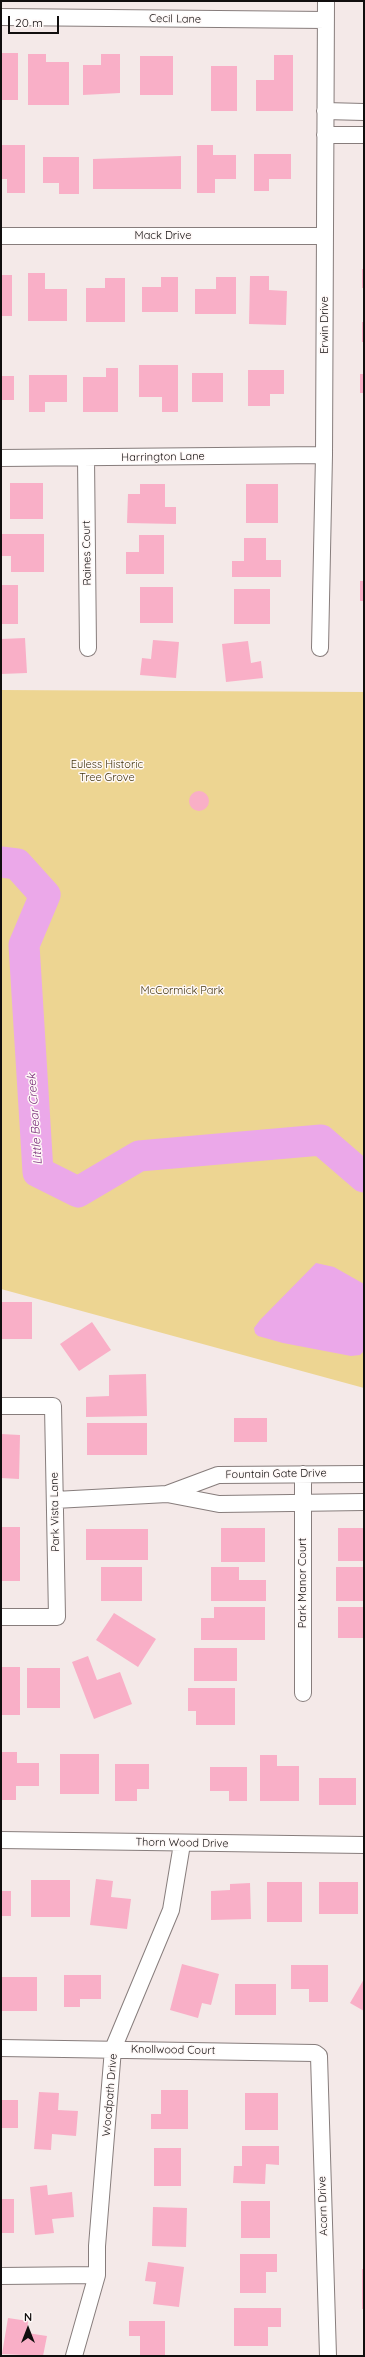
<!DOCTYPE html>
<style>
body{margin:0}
#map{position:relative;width:365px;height:2357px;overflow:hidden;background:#f4e9e8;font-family:Quicksand,sans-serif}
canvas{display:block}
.frame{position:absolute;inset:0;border:2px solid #110e0e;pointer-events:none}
.north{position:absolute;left:8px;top:2309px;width:40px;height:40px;-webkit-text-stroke:3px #fef8f7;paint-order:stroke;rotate:0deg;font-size:11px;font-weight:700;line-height:16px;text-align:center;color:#110e0e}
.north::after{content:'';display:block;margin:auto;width:14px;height:18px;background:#110e0e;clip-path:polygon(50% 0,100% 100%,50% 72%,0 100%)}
.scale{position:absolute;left:8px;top:16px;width:51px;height:18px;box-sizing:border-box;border:2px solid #110e0e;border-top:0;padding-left:5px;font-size:12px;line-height:14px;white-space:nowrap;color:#110e0e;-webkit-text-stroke:3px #fef8f7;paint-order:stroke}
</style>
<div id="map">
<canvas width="365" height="2357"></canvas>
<div class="frame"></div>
<div class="north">N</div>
<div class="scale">20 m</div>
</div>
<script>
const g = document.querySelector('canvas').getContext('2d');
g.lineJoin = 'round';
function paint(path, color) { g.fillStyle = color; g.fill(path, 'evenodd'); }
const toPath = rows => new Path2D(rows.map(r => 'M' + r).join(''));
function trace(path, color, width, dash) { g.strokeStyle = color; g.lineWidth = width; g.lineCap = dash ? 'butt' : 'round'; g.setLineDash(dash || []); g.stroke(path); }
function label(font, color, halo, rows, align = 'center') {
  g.font = font + ' Quicksand,sans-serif'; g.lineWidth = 3; g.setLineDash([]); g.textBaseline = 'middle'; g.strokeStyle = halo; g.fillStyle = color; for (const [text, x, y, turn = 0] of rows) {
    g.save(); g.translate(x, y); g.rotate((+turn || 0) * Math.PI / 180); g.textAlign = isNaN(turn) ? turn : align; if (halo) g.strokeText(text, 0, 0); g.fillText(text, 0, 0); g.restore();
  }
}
const green = toPath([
 [1,690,364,692,364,1388,1,1289]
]);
const water = toPath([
 [316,1263,334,1267,364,1284,364,1351,360,1355,351,1356,283,1343,258,1336,255,1333,254,1328,260,1320]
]);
const river = toPath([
 [1,862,17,864,45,895,24,945,38,1172,78,1192,139,1156,321,1140,364,1177]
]);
const building = toPath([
 [1,53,18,53,18,100,1,100],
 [28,54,46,54,46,62,69,62,69,105,28,105],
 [101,54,120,54,120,93,83,95,83,65,101,65],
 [274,55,293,55,293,111,256,111,256,80,274,80],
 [140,56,173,56,173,95,140,95],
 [211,66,237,66,237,111,211,111],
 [1,145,25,145,25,193,7,193,7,179,1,179],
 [197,145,213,145,213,155,236,155,236,179,215,179,215,193,197,193],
 [254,154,291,154,291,179,269,179,269,191,254,191],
 [181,156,181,189,93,189,93,159],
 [43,157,79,157,79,194,59,194,59,183,43,183],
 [362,269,364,269,364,288,362,288],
 [28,273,45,273,45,289,67,289,67,321,28,321],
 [1,275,12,275,12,316,1,316],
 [250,276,269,276,269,290,287,291,286,325,249,324],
 [161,277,178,277,178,312,142,312,142,287,161,287],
 [216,277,236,277,236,314,195,314,195,289,216,289],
 [105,278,125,278,125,322,86,322,86,288,105,288],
 [362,322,364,322,364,342,362,342],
 [139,365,178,365,178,412,162,412,162,397,139,397],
 [106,368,118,368,118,412,83,412,83,377,106,377],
 [248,370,284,370,284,394,270,394,270,406,248,406],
 [192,373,223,373,223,402,192,402],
 [360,374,364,374,364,393,360,393],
 [29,375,67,375,67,402,45,402,45,412,29,412],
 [1,376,14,376,14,400,1,400],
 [10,483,43,483,43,519,10,519],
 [140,484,165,484,165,507,176,507,176,524,127,523,128,494,140,494],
 [246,484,278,484,278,523,246,523],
 [1,534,44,534,44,572,11,572,11,556,1,556],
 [139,535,164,535,164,574,126,574,126,552,139,552],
 [244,538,266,538,266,560,281,560,281,577,232,577,232,561,244,561],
 [360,581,364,581,364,601,360,601],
 [1,585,18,585,18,624,1,624],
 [140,587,173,587,173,623,140,623],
 [234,589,270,589,270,624,234,624],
 [25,638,27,673,1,674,1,639],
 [153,640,179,642,176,678,140,675,142,658,151,659],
 [248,641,251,663,261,661,263,678,226,682,222,644],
 '189 801a10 10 0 1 1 20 0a10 10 0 1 1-20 0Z',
 [1,1302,32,1302,32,1339,1,1339],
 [92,1322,111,1350,79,1371,60,1344],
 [146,1374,147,1416,86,1417,86,1397,109,1396,109,1375],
 [234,1418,267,1418,267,1442,234,1442],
 [87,1423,147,1423,147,1455,87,1455],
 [1,1434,20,1435,19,1479,1,1478],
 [1,1527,20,1527,20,1581,1,1581],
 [221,1528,265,1528,265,1562,221,1562],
 [338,1528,364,1528,364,1561,338,1561],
 [86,1529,148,1529,148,1560,86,1560],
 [101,1567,142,1567,142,1601,101,1601],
 [211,1567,239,1567,239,1580,266,1580,266,1601,211,1601],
 [336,1567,364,1567,364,1601,336,1601],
 [214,1607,265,1607,265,1640,201,1640,201,1618,214,1618],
 [338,1607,364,1607,364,1638,338,1638],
 [114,1613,156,1639,138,1667,96,1640],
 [194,1648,237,1648,237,1681,194,1681],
 [88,1656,97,1680,120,1672,132,1704,94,1719,72,1662],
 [1,1667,20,1667,20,1715,1,1715],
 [27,1668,60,1668,60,1708,27,1708],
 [188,1688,235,1688,235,1725,196,1725,196,1711,188,1711],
 [1,1752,17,1752,17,1763,39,1763,39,1786,16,1786,16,1800,1,1800],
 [60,1754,99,1754,99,1794,60,1794],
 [260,1755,277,1755,277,1766,299,1766,299,1801,260,1801],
 [115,1764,149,1764,149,1789,137,1789,137,1801,115,1801],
 [210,1767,247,1767,247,1801,229,1801,229,1791,210,1791],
 [319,1778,356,1778,356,1805,319,1805],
 [96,1879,113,1881,111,1897,131,1899,127,1929,90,1925],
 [31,1880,70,1880,70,1917,31,1917],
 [267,1882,302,1882,302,1922,267,1922],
 [319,1882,358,1882,358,1914,319,1914],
 [250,1883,251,1919,211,1920,211,1891,230,1890,230,1884],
 [1,1891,11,1891,11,1916,1,1916],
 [182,1964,219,1974,211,2005,202,2003,198,2018,170,2010],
 [291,1965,328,1965,328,2002,309,2002,309,1989,291,1989],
 [64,1975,101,1975,101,1999,80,1999,80,2007,64,2007],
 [1,1977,37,1977,37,2011,1,2011],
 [364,1979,364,2011,350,2003],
 [235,1984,276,1984,276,2015,235,2015],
 [161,2090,188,2090,188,2129,151,2129,151,2114,161,2114],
 [39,2092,59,2093,58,2110,78,2111,76,2136,52,2134,51,2150,34,2149],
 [245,2093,278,2093,278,2130,245,2130],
 [1,2100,18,2100,18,2128,1,2128],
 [242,2146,279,2146,279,2165,266,2164,265,2184,233,2183,234,2166,242,2166],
 [154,2148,181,2148,181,2186,154,2186],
 [47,2185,48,2195,72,2192,74,2217,52,2219,54,2233,35,2235,30,2187],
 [1,2199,14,2199,14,2233,1,2233],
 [241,2201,270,2201,270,2238,241,2238],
 [153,2207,187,2208,186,2247,152,2246],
 [240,2254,277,2254,277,2272,266,2272,266,2293,240,2293],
 [148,2262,184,2267,179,2307,153,2304,156,2282,145,2281],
 [362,2269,364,2269,364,2309,362,2309],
 [234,2308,281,2308,281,2327,268,2327,268,2346,234,2346],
 [8,2318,28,2321,27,2333,47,2336,43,2356,2,2354],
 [129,2321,165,2321,165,2356,140,2356,140,2336,129,2336]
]);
const street = toPath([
 [1,17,326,20],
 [325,111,364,112],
 [325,135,364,135],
 [1,236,325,236],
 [1,458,324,455],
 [86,458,88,648],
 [320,648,324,455,326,1],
 [1,1406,53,1406,57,1617,1,1617],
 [303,1474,303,1693],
 [167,1494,218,1475,364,1474],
 [55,1500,167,1494,219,1504,364,1502],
 [1,1840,364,1845],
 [1,2048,315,2053,319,2056,328,2356],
 [1,2276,97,2275],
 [74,2356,97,2275,97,2246,113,2049,171,1910,182,1844]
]);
const streetNames = [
 ["Cecil Lane",175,19,1],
 ["Mack Drive",163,236],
 ["Erwin Drive",325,325,-90],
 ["Harrington Lane",163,457,-1],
 ["Raines Court",87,553,-91],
 ["Fountain Gate Drive",276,1474,-1],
 ["Park Vista Lane",55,1512,-91],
 ["Park Manor Court",303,1583,-90],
 ["Thorn Wood Drive",182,1843,1],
 ["Knollwood Court",173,2050,1],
 ["Woodpath Drive",110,2095,-85],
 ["Acorn Drive",323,2206,-92]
];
const parkNames = [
 ["Euless Historic",107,765],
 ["Tree Grove",107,778],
 ["McCormick Park",182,991]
];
const waterNames = [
 ["Little Bear Creek",35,1119,-94]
];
paint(green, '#edd592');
paint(water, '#eba8e9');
trace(river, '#eba8e9', 31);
paint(building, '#f9afc7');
trace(street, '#877d7c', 18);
trace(street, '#fff', 16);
label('11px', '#110e0e', '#fef8f7', streetNames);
label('11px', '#41340d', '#fef8f7', parkNames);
label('italic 12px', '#782c79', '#fef8f7', waterNames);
</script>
